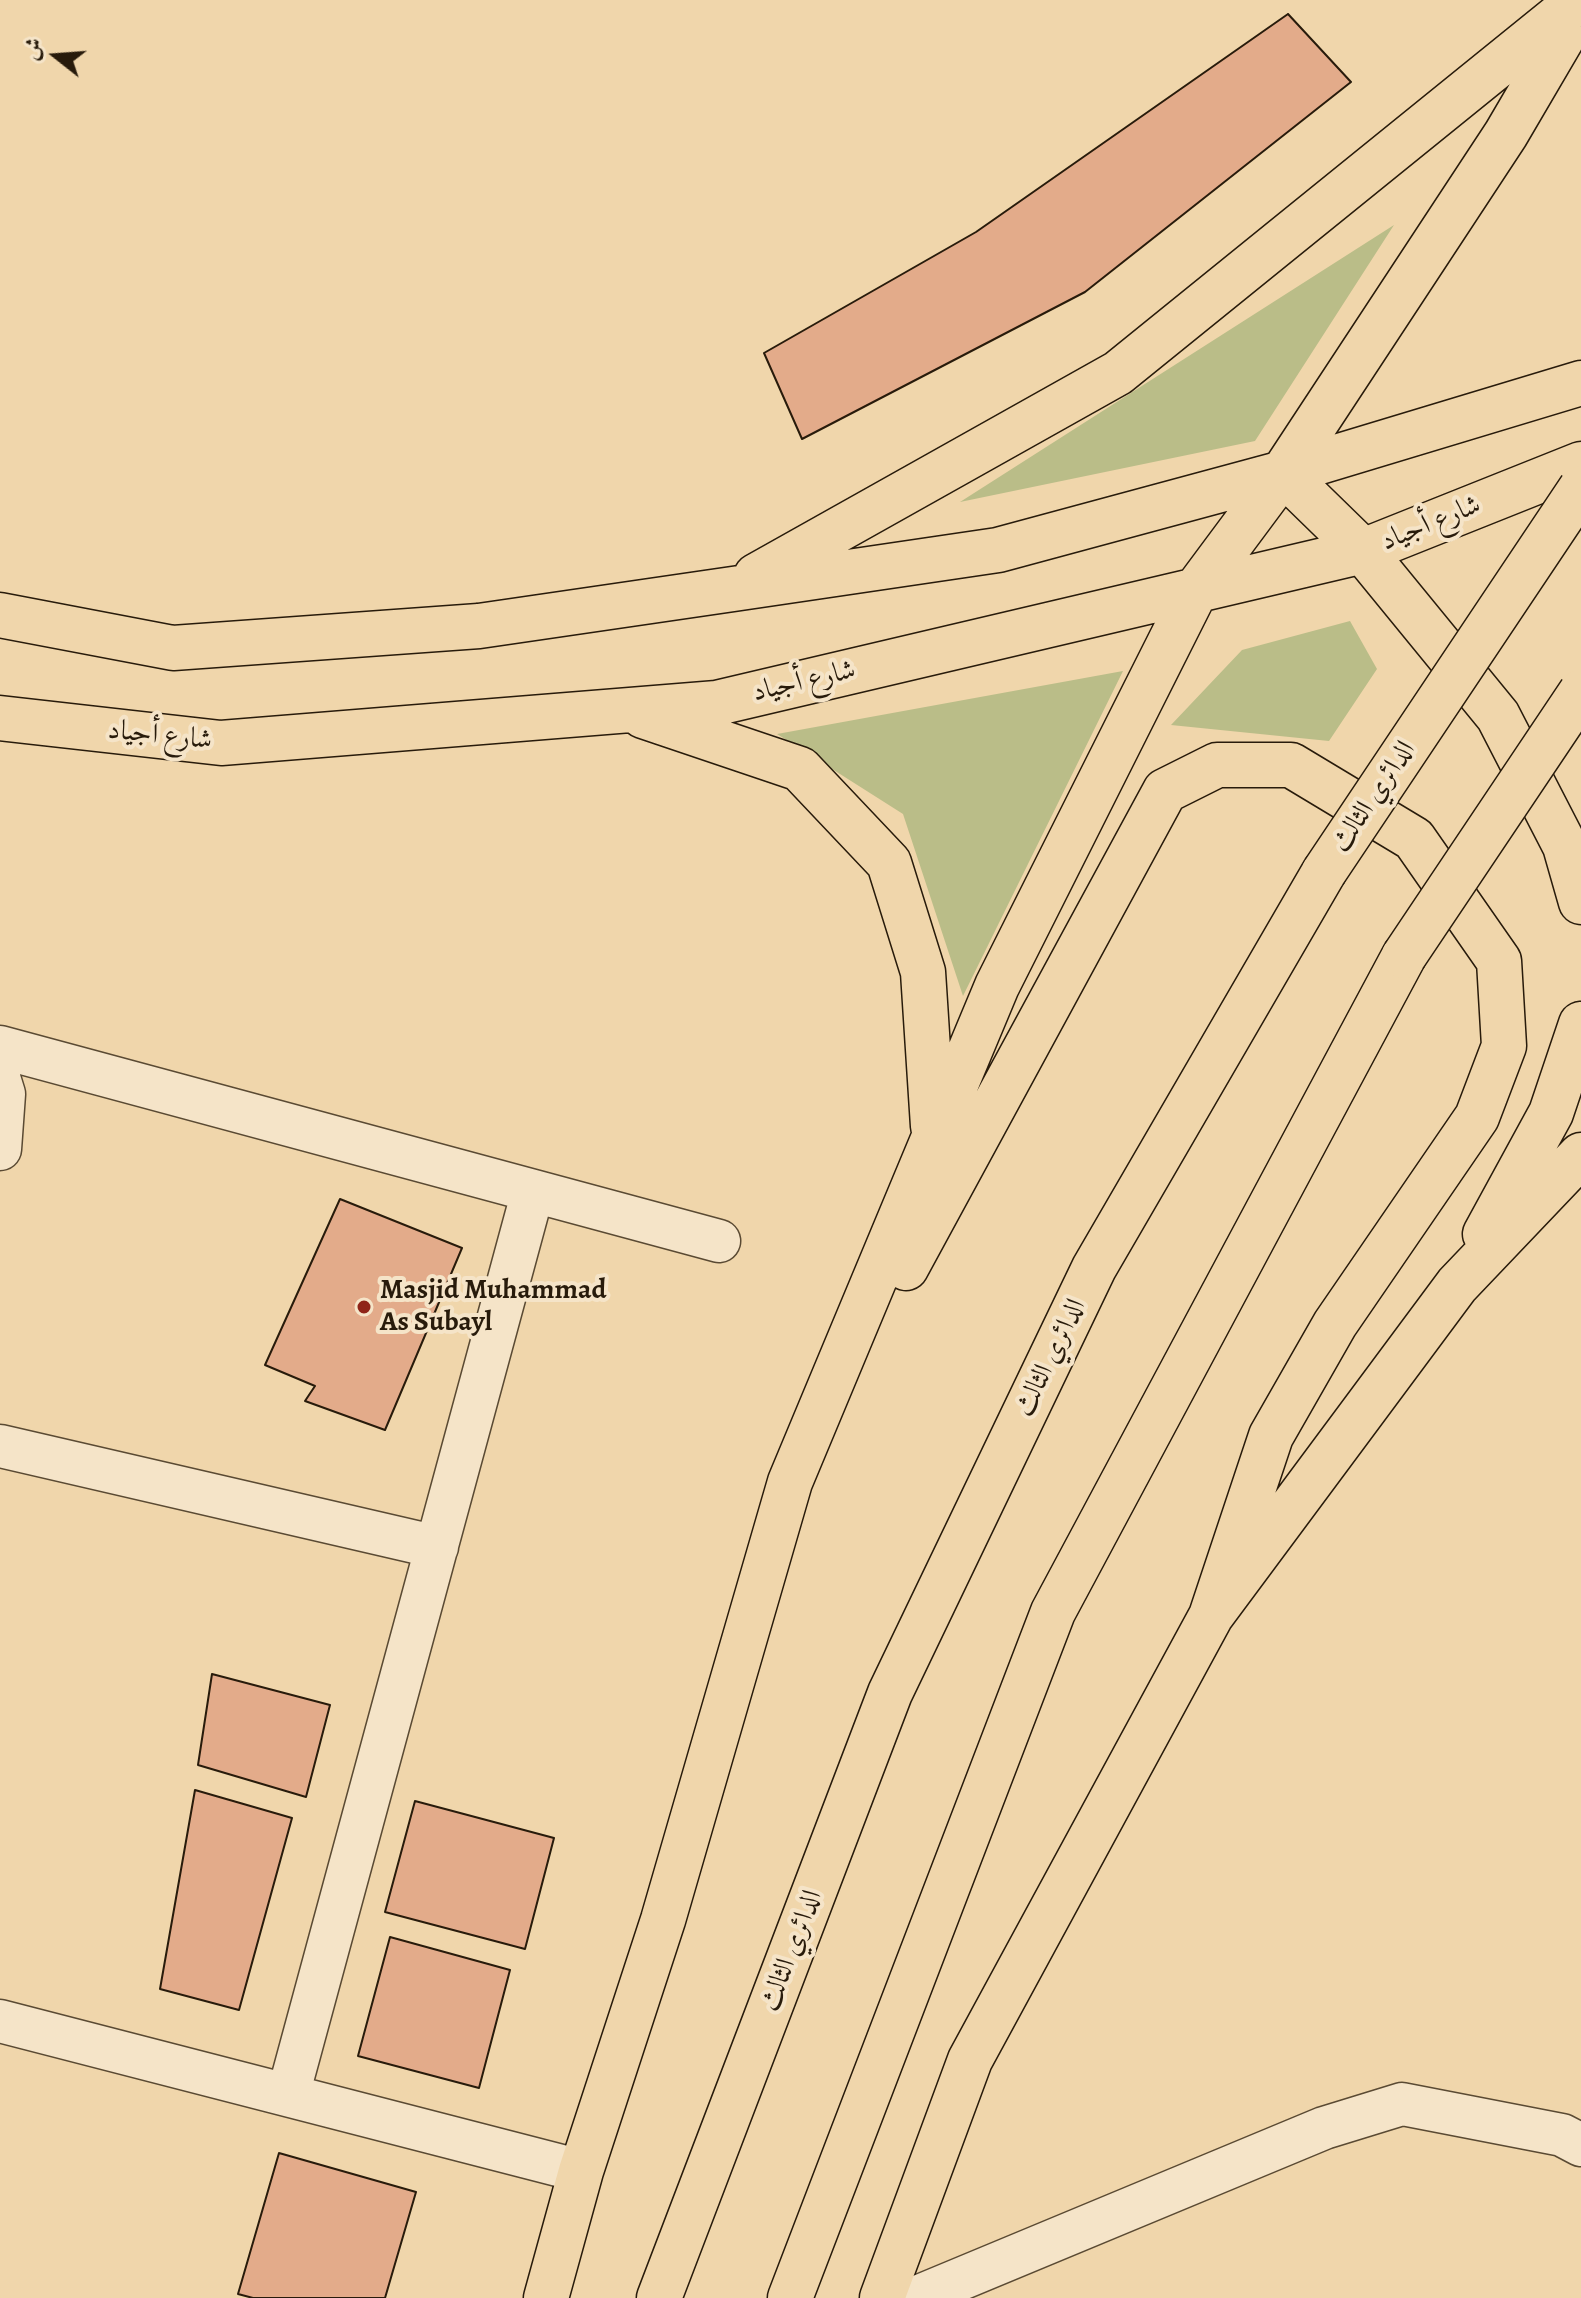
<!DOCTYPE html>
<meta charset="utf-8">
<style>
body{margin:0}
#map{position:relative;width:1581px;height:2298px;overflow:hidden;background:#f0d6ab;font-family:Alegreya,Amiri,serif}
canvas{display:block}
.north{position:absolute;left:16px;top:16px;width:80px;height:80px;-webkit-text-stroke:6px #f5e4c8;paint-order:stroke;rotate:287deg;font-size:22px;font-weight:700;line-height:32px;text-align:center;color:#281b0b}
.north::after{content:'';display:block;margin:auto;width:28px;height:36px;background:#281b0b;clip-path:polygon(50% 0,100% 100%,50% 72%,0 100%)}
</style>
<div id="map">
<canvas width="1581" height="2298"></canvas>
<div class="north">ش</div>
</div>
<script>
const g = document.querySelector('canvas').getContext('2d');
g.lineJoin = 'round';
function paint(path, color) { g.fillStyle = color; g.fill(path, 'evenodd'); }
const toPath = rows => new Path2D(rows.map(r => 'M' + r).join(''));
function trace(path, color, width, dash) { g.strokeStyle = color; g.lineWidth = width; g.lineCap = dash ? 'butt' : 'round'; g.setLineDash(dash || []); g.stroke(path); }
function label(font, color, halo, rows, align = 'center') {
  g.font = font + ' Alegreya,Amiri,serif'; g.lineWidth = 8; g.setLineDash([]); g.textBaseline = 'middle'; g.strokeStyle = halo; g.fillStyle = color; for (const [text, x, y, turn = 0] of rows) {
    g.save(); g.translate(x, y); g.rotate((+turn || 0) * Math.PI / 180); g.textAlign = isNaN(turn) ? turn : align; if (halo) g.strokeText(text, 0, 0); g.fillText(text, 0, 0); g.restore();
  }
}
const green = toPath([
 [1394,225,1255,441,960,502],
 [1350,621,1377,669,1329,741,1171,725,1242,650],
 [1123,671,963,996,903,814,777,734]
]);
const building = toPath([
 [1288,14,1351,82,1085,292,802,439,764,353,976,232,1288,14],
 [340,1199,462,1248,385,1430,305,1401,315,1386,265,1365,340,1199],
 [212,1674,330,1705,306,1797,198,1765,212,1674],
 [195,1790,292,1818,239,2010,160,1989,195,1790],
 [415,1801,554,1838,525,1949,385,1912,415,1801],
 [390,1937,510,1970,479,2088,358,2056,390,1937],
 [279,2153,416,2192,385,2298,253,2298,238,2294,279,2153]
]);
const minor = toPath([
 [0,1047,719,1241],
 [0,1081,4,1094,0,1149],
 [0,1446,437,1547],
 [0,2021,581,2171],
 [288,2095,533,1191],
 [915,2298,1324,2128,1402,2104,1562,2135,1581,2145]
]);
const major = toPath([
 [1283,473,1363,551,1498,716,1565,846,1581,902],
 [756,576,1118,373,1569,8],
 [0,615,173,648,479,626,733,589,998,550,1283,473,1581,383],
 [643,716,800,769,889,863,923,972,933,1126],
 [0,718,221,743,717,703,1363,551,1581,464],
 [1485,1234,1551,1113,1581,1024],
 [906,1268,1165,791,1217,765,1291,765,1414,839,1499,961,1504,1046,1477,1117,1335,1324,1271,1436,1211,1616],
 [546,2298,581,2171,663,1920,790,1482,997,986,1196,590,1283,473,1506,134,1581,6],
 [882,2298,970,2060,1211,1616,1457,1285,1581,1155]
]);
const highway = toPath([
 [659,2298,890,1693,1094,1268,1324,872],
 [790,2298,1053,1612,1404,956]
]);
const highwayBridge = toPath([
 [1324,872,1581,488],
 [1404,956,1581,692]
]);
const markers = [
 [364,1307,8,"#8f2418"]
];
const streetNames = [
 ["شارع أجياد",1431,524,-22],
 ["شارع أجياد",804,682,-13],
 ["شارع أجياد",160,736,6],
 ["الدائري الثالث",1374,797,-56],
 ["الدائري الثالث",1051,1358,-64],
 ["الدائري الثالث",792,1951,-69]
];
const poiNames = [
 ["Masjid Muhammad",380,1291],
 ["As Subayl",380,1323]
];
paint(green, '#babd88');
paint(building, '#e3ab8a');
trace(building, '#281b0b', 2);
trace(minor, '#5a4a33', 45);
trace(major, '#281b0b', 47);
trace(highway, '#281b0b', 47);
trace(minor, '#f5e4c8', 42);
trace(major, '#f0d6ab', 44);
trace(highway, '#f0d6ab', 44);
trace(highwayBridge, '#281b0b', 47, []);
trace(highwayBridge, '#f0d6ab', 44);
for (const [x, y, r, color] of markers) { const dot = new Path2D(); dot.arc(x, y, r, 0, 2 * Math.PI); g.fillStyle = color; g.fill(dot); trace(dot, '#f5e4c8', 3); }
label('28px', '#281b0b', '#f5e4c8', streetNames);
label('bold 28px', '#281b0b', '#f5e4c8', poiNames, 'left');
</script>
